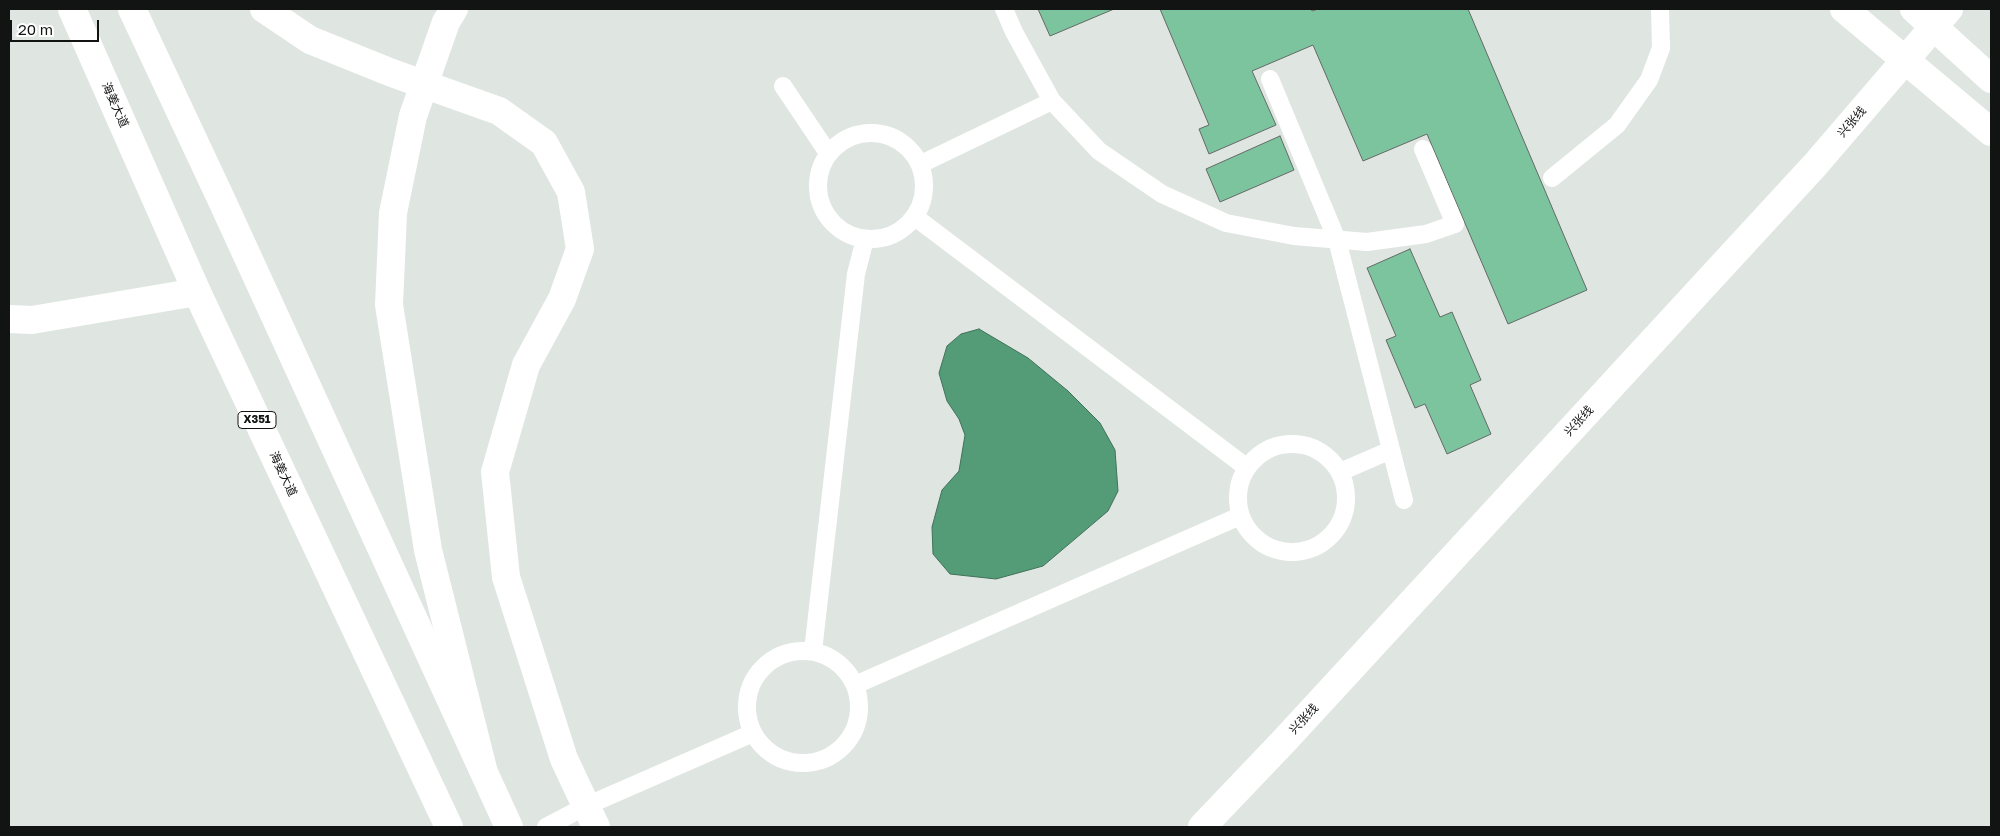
<!DOCTYPE html>
<meta charset="utf-8">
<style>
body{margin:0}
#map{position:relative;width:2000px;height:836px;overflow:hidden;background:#dfe5e1;font-family:"Golos Text",sans-serif}
canvas{display:block}
.frame{position:absolute;inset:0;border:10px solid #121413;pointer-events:none}
.scale{position:absolute;left:10px;top:20px;width:89px;height:22px;box-sizing:border-box;border:2px solid #121413;border-top:0;padding-left:6px;font-size:15px;line-height:18px;white-space:nowrap;color:#121413;-webkit-text-stroke:4px #fff;paint-order:stroke}
</style>
<div id="map">
<canvas width="2000" height="836"></canvas>
<div class="frame"></div>
<div class="scale">20 m</div>
</div>
<script>
const g = document.querySelector('canvas').getContext('2d');
g.lineJoin = 'round';
function paint(path, color) { g.fillStyle = color; g.fill(path, 'evenodd'); }
const toPath = rows => new Path2D(rows.map(r => 'M' + r).join(''));
function trace(path, color, width, dash) { g.strokeStyle = color; g.lineWidth = width; g.lineCap = dash ? 'butt' : 'round'; g.setLineDash(dash || []); g.stroke(path); }
function label(font, color, halo, rows, align = 'center') {
  g.font = font + ' "Golos Text","Noto Sans SC",sans-serif'; g.lineWidth = 4; g.setLineDash([]); g.textBaseline = 'middle'; g.strokeStyle = halo; g.fillStyle = color; for (const [text, x, y, turn = 0] of rows) {
    g.save(); g.translate(x, y); g.rotate((+turn || 0) * Math.PI / 180); g.textAlign = isNaN(turn) ? turn : align; if (halo) g.strokeText(text, 0, 0); g.fillText(text, 0, 0); g.restore();
  }
}
const water = toPath([
 [979,329,1028,358,1068,391,1100,423,1115,450,1118,491,1108,511,1043,566,996,579,950,574,933,554,932,527,942,490,959,471,965,435,959,419,947,401,939,373,947,346,961,334,979,329]
]);
const building = toPath([
 [1038,9,1114,9,1050,36,1038,9],
 [1160,9,1311,9,1312,11,1318,9,1468,9,1587,290,1508,324,1427,134,1363,161,1313,45,1252,71,1276,125,1209,154,1199,129,1209,125,1160,9],
 [1280,136,1294,170,1220,202,1206,169,1280,136],
 [1410,249,1440,317,1452,312,1481,380,1470,385,1491,434,1447,454,1425,404,1415,408,1386,340,1396,336,1367,268,1410,249]
]);
const lane = toPath([
 [1004,9,1014,32,1052,101,1099,151,1162,194,1226,223,1294,236,1367,242,1426,234,1455,224,1423,149],
 [1270,79,1337,240,1404,500],
 [783,86,828,153],
 '818 186a53 53 0 1 1 106 0a53 53 0 1 1-106 0Z',
 [921,164,1052,101],
 [1552,178,1617,125,1649,80,1661,48,1660,9],
 [915,217,1246,467],
 '1238 498a54 54 0 1 1 108 0a54 54 0 1 1-108 0Z',
 [1340,472,1391,450],
 '747 707a56 56 0 1 1 112 0a56 56 0 1 1-112 0Z',
 [813,651,856,274,865,239],
 [855,685,1240,516],
 [546,827,586,806,753,733]
]);
const street = toPath([
 [264,9,310,40,392,73,499,111,544,143,571,192,580,249,562,299,526,365,495,472,506,577,564,759,596,827],
 [9,319,32,320,197,292]
]);
const secondary = toPath([
 [1202,827,1284,741,1815,165,1949,9]
]);
const primary = toPath([
 [72,9,197,292,449,827],
 [132,9,223,203,509,827]
]);
const highway = toPath([
 [454,9,446,22,413,116,393,213,389,305,428,550,483,769],
 [1844,9,1991,132],
 [1914,9,1991,79]
]);
const shields = [
 [257,420,38]
];
const shieldNames = [
 ["X351",257,420]
];
const streetNames = [
 ["海姜大道",115,105,66],
 ["兴张线",1852,122,-49],
 ["兴张线",1579,421,-47],
 ["海姜大道",283,474,65],
 ["兴张线",1304,719,-47]
];
paint(water, '#549b77');
trace(water, '#407259', 1);
paint(building, '#7cc49e');
trace(building, '#646966', 1);
trace(lane, '#fff', 18);
trace(street, '#fff', 28);
trace(secondary, '#fff', 28);
trace(primary, '#fff', 28);
trace(highway, '#fff', 28);
for (const [x, y, w] of shields) { const box = new Path2D(); box.roundRect(x - w / 2, y - 8.5, w, 17, 4); g.fillStyle = '#fff'; g.fill(box); trace(box, '#121413', 1); }
label('bold 11px', '#121413', null, shieldNames);
label('12px', '#121413', '#fff', streetNames);
</script>
